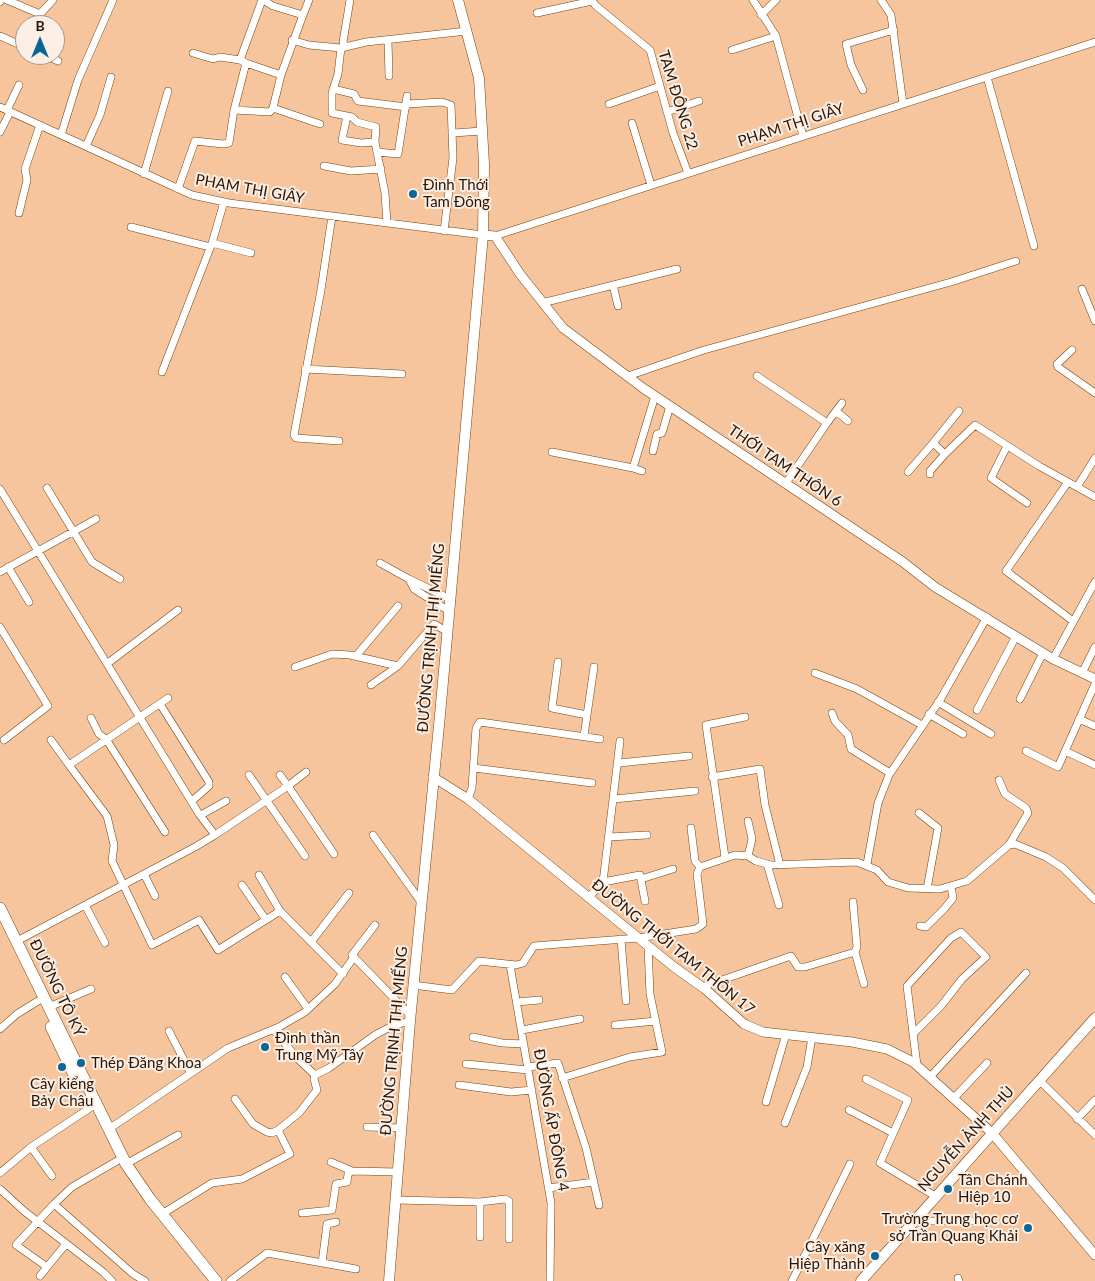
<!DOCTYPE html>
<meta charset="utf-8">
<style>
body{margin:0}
#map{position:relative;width:1095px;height:1281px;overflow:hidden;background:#f7c59d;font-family:Lato,sans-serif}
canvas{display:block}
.north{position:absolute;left:15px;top:15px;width:50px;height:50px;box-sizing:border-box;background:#fbeee5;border:1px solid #a8978a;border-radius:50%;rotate:0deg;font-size:14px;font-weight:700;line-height:20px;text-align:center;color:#2b1402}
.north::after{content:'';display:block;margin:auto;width:18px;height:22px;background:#0b6696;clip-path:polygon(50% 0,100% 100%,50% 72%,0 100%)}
</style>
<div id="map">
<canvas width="1095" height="1281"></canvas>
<div class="north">B</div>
</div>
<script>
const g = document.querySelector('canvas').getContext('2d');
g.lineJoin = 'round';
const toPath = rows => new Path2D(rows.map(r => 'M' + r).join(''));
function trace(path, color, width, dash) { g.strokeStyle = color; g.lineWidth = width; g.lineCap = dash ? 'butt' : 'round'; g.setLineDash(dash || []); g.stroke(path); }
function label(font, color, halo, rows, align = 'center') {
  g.font = font + ' Lato,sans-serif'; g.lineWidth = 4; g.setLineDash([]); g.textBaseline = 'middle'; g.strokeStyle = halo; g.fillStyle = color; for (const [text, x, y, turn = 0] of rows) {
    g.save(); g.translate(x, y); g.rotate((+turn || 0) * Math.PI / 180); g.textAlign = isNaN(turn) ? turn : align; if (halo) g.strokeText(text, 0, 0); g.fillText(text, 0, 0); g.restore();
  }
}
const minor = toPath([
 [7,0,40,14,53,0],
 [592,0,595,5,650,50,673,133,688,173],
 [753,0,776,36,803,136],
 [881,0,891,15,903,104],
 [0,2,1,0],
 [537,13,592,1],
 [303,15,309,0],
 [761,15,776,0],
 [0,36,25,47],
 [292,40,309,45,341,48,366,42,467,31],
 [388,40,389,76],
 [345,46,343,42,350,0],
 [341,48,338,74,332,93,332,113,352,117,357,122,376,127,375,142,385,193,387,223],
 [732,50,776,36],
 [193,53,213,59,220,57,240,60],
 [45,55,58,61],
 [246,63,281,75],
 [987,77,1034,246],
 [333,89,354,94,358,101,406,107],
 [863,90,851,65,846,44,894,30],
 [407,104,442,102,451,105,453,158,444,231],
 [609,104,660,86],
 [0,107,192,195,229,203,483,235],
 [273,108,320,124],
 [7,110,19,85],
 [234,110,270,112,273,108,281,75,303,15,273,6,263,0],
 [667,112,699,101],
 [347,116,342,140,361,143,375,142],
 [632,123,651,185],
 [0,132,10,112],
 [453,133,482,131],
 [61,135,78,80,113,0],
 [86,146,100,115,111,77],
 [377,152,398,154,407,96],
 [324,166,351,171,381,169],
 [144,174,168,91],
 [178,189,195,141,223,144,229,143,234,110,246,63,240,60,262,0],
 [19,213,27,180,25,169,40,125],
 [332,216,321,290,294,435,296,438,339,441],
 [131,227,210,247],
 [495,236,1095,42],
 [212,243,251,253],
 [613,285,618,306],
 [1082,289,1095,321],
 [542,303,677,269],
 [1072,350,1057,364,1058,367,1095,393],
 [305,369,402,374],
 [162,372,212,243,224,202],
 [628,376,704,350,951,282,1016,261],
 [757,376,827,423,786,483],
 [836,411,842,403],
 [959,411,933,443,945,454,975,425,1039,466,1095,497],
 [827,423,836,411,848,421],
 [1007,446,991,478,1027,503],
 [653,451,657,434,662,433,670,406],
 [552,452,633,468],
 [642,471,633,468,655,396],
 [908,472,933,443],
 [930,474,930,471,945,454],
 [1068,482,1006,571,1073,621],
 [1077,487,1095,458],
 [47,488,92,562,120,579],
 [0,489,199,814,215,835,288,786,334,854],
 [380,563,409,579,414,589,449,611],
 [8,567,29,602],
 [0,572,96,519],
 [409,579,450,599],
 [0,627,48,706,4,740],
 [356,656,398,606],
 [1053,659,1095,582],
 [558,662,552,708,587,715],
 [108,663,178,610],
 [295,667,332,654,350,655,398,666,434,624,448,632],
 [815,673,857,689,922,725],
 [1082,673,1095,647],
 [371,685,398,666],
 [168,698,69,765,107,816,114,845,112,861,152,945,199,920,218,950,280,911,343,974],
 [1020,699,1043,653],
 [938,702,991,734],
 [160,704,209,782,209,786,192,801],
 [977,710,1016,636],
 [832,713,835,721,848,735,851,749,890,773],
 [929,714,963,734],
 [91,718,99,734,106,739,165,832],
 [1079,719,1095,726],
 [584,736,594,667],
 [51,740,69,765],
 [1026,751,1058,767,1095,684],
 [1065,751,1095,765],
 [619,763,689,756],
 [474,768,592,783],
 [249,775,305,856],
 [280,775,288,786,306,772],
 [712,777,760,769,765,805,780,865],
 [999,780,1005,794,1026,808,1028,813,1009,845],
 [468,799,472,788,476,728,480,722,600,739],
 [614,799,695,791],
 [919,813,938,828,927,889],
 [201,815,226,801],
 [691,828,695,861,700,867],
 [373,835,421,902],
 [609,837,647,835],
 [748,856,752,839,748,821],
 [725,857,706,725,745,717],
 [767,864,779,905],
 [867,864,878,803,889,775,940,700,987,617],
 [144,874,155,896],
 [259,875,280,911],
 [641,879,673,869],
 [603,882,640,875,645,901],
 [242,885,266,920],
 [588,898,603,882,620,741],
 [853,902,857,947,855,952],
 [85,905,105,943],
 [920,926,926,927,944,909,953,898,951,887],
 [621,939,626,1001],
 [17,941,195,847,215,835],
 [311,942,349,893],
 [354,957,352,955,375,925],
 [510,965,551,1203,550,1281],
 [285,977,308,1009],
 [413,985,452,990,479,961,516,965,523,963,534,946,638,938,696,929,703,924,697,874,700,867,735,855,748,856,756,861,771,865,857,862,877,870,888,882,908,888,940,889,967,881,1009,845,1015,844,1046,857,1063,868,1095,900],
 [702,987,791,956,798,967,805,967,855,952,864,984],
 [517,1002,539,1000],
 [49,1007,91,989],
 [615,1025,656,1021],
 [0,1029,17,1014,38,1001],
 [274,1030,296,1057,315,1075],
 [522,1030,580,1019],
 [169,1031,190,1072],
 [913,1034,941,1006,962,979,986,957,961,932,951,938,907,986,917,1065],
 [473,1037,502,1043,524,1044],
 [466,1064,528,1070],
 [528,1067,558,1063,586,1148,599,1205],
 [315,1075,329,1068,375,1035,392,1026,410,1021],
 [930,1077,1026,973],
 [562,1078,630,1057,662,1052,650,994,648,946],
 [866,1079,908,1100,880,1163,935,1196],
 [1039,1080,1095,1135],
 [459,1085,511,1092,532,1090],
 [954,1098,987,1063],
 [235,1099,253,1124,267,1132,272,1133,278,1130],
 [766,1102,786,1034],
 [849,1110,893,1133],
 [1077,1119,1095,1100],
 [785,1123,807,1067,812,1037],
 [367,1127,402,1128],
 [109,1129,228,1048,279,1027,305,1012,335,984,354,957,410,1015],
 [31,1147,52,1176],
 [331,1162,352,1171],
 [126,1164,178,1135],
 [0,1173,31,1147,96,1104],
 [548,1188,594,1182],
 [0,1189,24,1211,103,1272,112,1281],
 [396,1200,480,1202,505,1199,509,1201,509,1239],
 [54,1204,133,1274,145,1281],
 [302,1213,332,1210,336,1184,347,1182,348,1174,352,1171,398,1172],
 [162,1214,212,1183,242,1179,290,1154,278,1130,299,1113,317,1090,314,1079,315,1075],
 [914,1221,979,1221],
 [480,1237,480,1202],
 [66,1244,47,1267,16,1245,54,1204,72,1187,117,1161],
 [322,1263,327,1224,336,1222],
 [40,1276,47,1267],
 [958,1278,959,1281],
 [230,1281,267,1253,356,1269],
 [792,1281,850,1164]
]);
const tertiary = toPath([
 [483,235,495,236,520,274,563,328,643,388,903,562,935,587,1053,659,1095,679],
 [433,777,468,799,674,967,705,989,744,1024,763,1032,852,1042,887,1049,913,1062,992,1133,1095,1255]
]);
const secondary = toPath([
 [389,1281,410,1021,440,715,483,235,484,164,479,78,458,0],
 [861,1281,1095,1018]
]);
const primary = toPath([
 [0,908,126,1164,150,1199,216,1281],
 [51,1027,73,1073]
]);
const markers = [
 [413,194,5,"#0b6696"],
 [265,1047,5,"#0b6696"],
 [81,1063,5,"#0b6696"],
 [62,1067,5,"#0b6696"],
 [948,1189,5,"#0b6696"],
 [1028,1228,5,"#0b6696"],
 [875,1256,5,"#0b6696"]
];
const streetNames = [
 ["TAM ĐÔNG 22",678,100,73],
 ["PHẠM THỊ GIÂY",791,125,-18],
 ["PHẠM THỊ GIÂY",250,189,10],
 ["THỚI TAM THÔN 6",785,466,34],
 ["ĐƯỜNG TRỊNH THỊ MIẾNG",431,638,-85],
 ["ĐƯỜNG THỚI TAM THÔN 17",673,947,39],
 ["ĐƯỜNG TÔ KÝ",57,988,64],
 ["ĐƯỜNG TRỊNH THỊ MIẾNG",394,1041,-85],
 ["ĐƯỜNG ẤP ĐÔNG 4",551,1120,80],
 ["NGUYỄN ẢNH THỦ",966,1139,-48]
];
const poiNames = [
 ["Đình Thới",423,185],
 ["Tam Đông",423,202],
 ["Đình thần",275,1038],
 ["Trung Mỹ Tây",275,1055],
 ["Thép Đăng Khoa",91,1063],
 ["Cây kiểng",62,1084,"center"],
 ["Bảy Châu",62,1101,"center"],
 ["Tân Chánh",958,1180],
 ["Hiệp 10",958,1197],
 ["Trường Trung học cơ",1018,1219,"right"],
 ["sở Trần Quang Khải",1018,1236,"right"],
 ["Cây xăng",865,1247,"right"],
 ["Hiệp Thành",865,1264,"right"]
];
trace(minor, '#77430b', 8);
trace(tertiary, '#77430b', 10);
trace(secondary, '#77430b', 11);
trace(primary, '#77430b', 12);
trace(minor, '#fff', 7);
trace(tertiary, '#fff', 9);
trace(secondary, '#fff', 10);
trace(primary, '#fff', 11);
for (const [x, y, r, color] of markers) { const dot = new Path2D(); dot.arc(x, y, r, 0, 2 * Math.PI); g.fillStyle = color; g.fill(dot); trace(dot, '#fbeee5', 2); }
label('15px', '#2b1402', '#fbeee5', streetNames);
label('15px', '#2b1402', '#fbeee5', poiNames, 'left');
</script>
